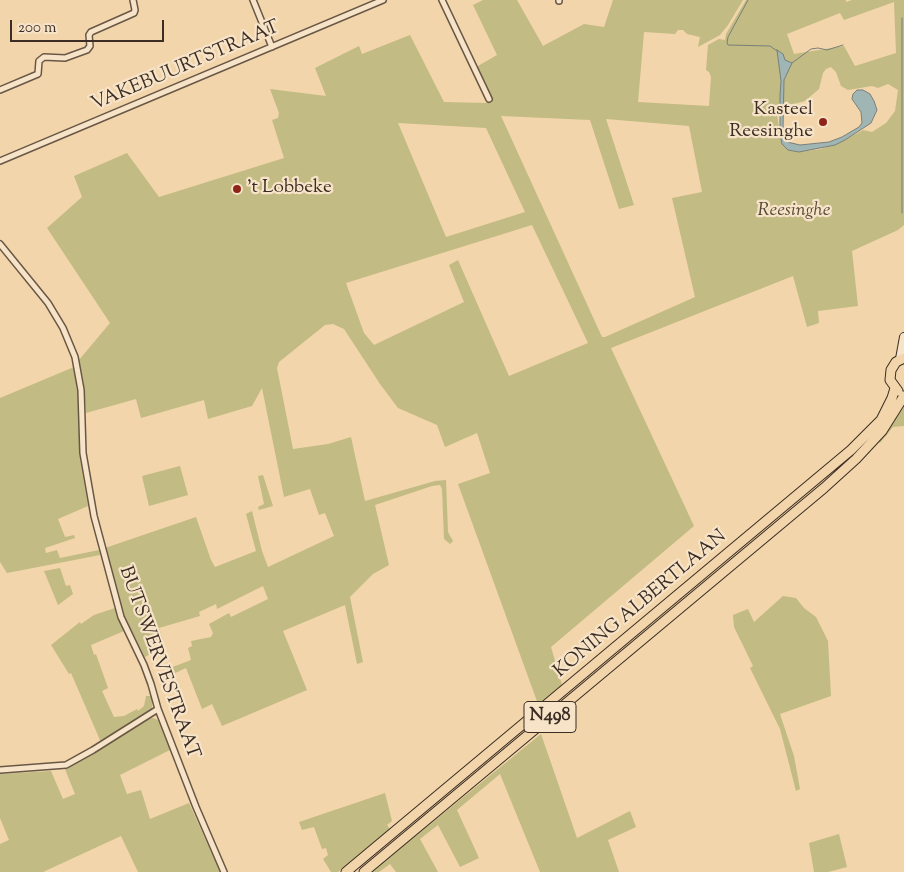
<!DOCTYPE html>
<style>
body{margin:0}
#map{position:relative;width:904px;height:872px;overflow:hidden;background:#f2d5aa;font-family:"Sorts Mill Goudy",serif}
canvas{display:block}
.scale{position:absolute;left:10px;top:20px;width:154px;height:22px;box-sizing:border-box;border:2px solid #3b2d24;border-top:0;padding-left:6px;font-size:15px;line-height:18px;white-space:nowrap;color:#3b2d24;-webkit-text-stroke:4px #f7e4c8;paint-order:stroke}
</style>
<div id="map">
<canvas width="904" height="872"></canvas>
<div class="scale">200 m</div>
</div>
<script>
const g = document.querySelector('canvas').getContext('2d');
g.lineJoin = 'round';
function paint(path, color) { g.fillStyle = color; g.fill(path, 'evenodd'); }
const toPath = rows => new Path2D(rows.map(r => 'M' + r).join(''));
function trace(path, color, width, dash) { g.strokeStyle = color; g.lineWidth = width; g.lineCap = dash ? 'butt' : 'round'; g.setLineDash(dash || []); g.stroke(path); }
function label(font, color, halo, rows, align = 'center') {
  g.font = font + ' "Sorts Mill Goudy",serif'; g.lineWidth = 4.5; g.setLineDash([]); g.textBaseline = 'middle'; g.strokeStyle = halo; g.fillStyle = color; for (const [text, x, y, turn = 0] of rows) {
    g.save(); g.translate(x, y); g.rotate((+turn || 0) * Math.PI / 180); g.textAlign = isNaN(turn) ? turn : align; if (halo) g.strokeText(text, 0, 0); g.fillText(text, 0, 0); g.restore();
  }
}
const green = toPath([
 [483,0,517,0,543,46,584,24,604,27,613,0,743,0,728,25,720,35,698,47,700,37,687,34,683,30,678,30,675,34,644,32,638,102,709,106,711,77,709,72,706,70,708,45,719,39,725,40,726,34,746,0,846,0,846,2,852,0,904,0,904,225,898,230,852,251,858,306,818,311,819,323,807,327,793,276,611,348,694,526,551,647,562,685,538,704,458,484,490,473,477,433,445,447,437,425,398,408,380,384,344,329,333,324,325,325,279,362,277,368,293,449,328,444,351,437,365,501,435,481,446,480,448,532,453,541,450,544,444,539,442,489,440,485,432,486,375,505,389,565,373,574,350,597,363,662,357,664,345,605,283,631,307,690,222,726,212,704,202,709,186,668,173,674,170,668,191,660,188,648,192,646,191,641,211,637,213,633,209,624,229,613,231,617,268,599,263,586,217,609,216,604,199,612,200,616,159,628,163,639,155,643,158,650,145,657,124,615,105,548,196,517,211,560,215,567,256,551,246,514,252,511,262,551,268,567,334,536,325,513,319,515,310,489,284,497,262,388,252,406,208,419,204,400,141,418,136,399,86,413,84,384,79,360,110,323,47,228,82,197,74,176,127,153,159,197,284,158,272,120,278,118,279,113,270,89,326,96,315,68,359,46,362,54,410,35,444,102,487,103,471,70,497,55,473,5],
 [894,2,896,53,855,66,844,46,794,54,787,34,840,13,844,20],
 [831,67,836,72,841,86,848,90,872,86,878,88,888,84,898,90,895,111,886,123,872,132,863,130,845,140,821,149,799,152,788,150,782,144,776,109,805,101,819,89,823,73,826,69],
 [501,116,590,120,619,209,634,205,606,119,689,126,702,192,672,198,695,297,605,337,602,337],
 [398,123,486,128,525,212,446,237],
 [532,225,588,343,509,376,458,260,449,265,464,302,374,345,364,333,346,283],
 [74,367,78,398,80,459,88,506,58,519,65,537,74,535,75,538,45,548,46,553,57,550,60,558,99,550,100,555,7,573,0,562,0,398],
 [904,399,904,426,893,427,880,443,877,440],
 [180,466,188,495,149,506,142,476],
 [263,475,273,506,259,510,258,507,264,504,258,476],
 [60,568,66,586,70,585,73,594,58,605,44,571],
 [783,596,796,598,804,608,816,617,828,641,831,696,780,714,794,756,800,789,796,791,780,729,750,668,753,666,734,627,733,615,748,609,754,622],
 [115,608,124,631,91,645,94,655,96,654,108,688,102,691,114,717,124,716,137,709,138,711,144,706,146,696,152,696,152,709,123,728,126,733,145,719,153,718,158,720,170,750,120,775,127,794,141,790,150,819,189,803,220,872,138,872,121,836,43,872,0,872,0,844,9,840,0,818,0,774,51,771,63,799,75,794,65,769,103,747,71,673,69,674,51,645,80,622,81,624,94,615],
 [541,734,577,838,630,811,636,827,608,840,619,872,540,872,500,774,457,810,479,858,460,867,438,825,420,839,438,872,396,872,390,864,379,872,371,872],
 [385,793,392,821,387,825,390,829,338,872,331,872,323,859,328,855,326,848,322,849,314,827,302,830,299,822],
 [839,834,847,867,828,872,814,872,809,843]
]);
const water = toPath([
 [777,50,783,54,785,60,792,63,784,80,783,129,787,142,800,145,829,142,842,137,859,127,862,123,861,112,852,99,853,94,857,90,863,90,870,94,874,101,877,110,871,123,845,140,835,145,799,152,788,150,782,144,780,134,780,96,781,81,777,50]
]);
const stream = toPath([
 [748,0,728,37,727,43,728,45,770,46,777,51],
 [792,63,811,49,818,48,827,50,843,45],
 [902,213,902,18]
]);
const street = toPath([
 [253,0,272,47],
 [442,0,489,99],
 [559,1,559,0],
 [0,90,38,74,39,61,44,57,65,58,87,50,90,46,89,35,91,32,134,13,135,10,133,0],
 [0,161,383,0],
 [0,244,48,303,63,328,75,357,81,390,83,453,94,516,121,617,144,665,151,684,158,709,196,807,224,872],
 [0,770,66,765,93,750,158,709]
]);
const secondary = toPath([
 [900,359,904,337]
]);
const primary = toPath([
 [898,391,890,380,891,370,896,362,904,358],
 [346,872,851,450,881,420,892,398,895,388],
 [364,872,824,488,856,459,882,431,904,396]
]);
const markers = [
 [823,122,5,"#8f2418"],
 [237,189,5,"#8f2418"]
];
const shields = [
 [550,717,52]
];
const shieldNames = [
 ["N498",550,717]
];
const streetNames = [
 ["VAKEBUURTSTRAAT",186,67,-23],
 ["KONING ALBERTLAAN",641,605,-40],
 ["BUTSWERVESTRAAT",158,663,70]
];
const poiNames = [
 ["Kasteel",813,111],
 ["Reesinghe",813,133],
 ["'t Lobbeke",247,189,"left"]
];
const parkNames = [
 ["Reesinghe",794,212]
];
paint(green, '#c2bb83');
paint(water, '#a0b6b4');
trace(water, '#787f7a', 1);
trace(stream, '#787f7a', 1);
trace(street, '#695746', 8);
trace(secondary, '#3b2d24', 10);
trace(primary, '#3b2d24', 11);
trace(street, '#f7e4c8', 5);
trace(secondary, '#f7e4c8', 8);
trace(primary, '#f2d5aa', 9);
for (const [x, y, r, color] of markers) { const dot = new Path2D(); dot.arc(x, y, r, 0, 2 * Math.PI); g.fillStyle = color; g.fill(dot); trace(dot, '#f7e4c8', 2); }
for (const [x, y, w] of shields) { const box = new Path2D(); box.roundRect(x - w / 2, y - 15.5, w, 31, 4); g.fillStyle = '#f7e4c8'; g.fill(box); trace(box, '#3b2d24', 1); }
label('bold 18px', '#3b2d24', null, shieldNames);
label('19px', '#3b2d24', '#f7e4c8', streetNames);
label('19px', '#3b2d24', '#f7e4c8', poiNames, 'right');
label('italic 19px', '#564937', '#f7e4c8', parkNames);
</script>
